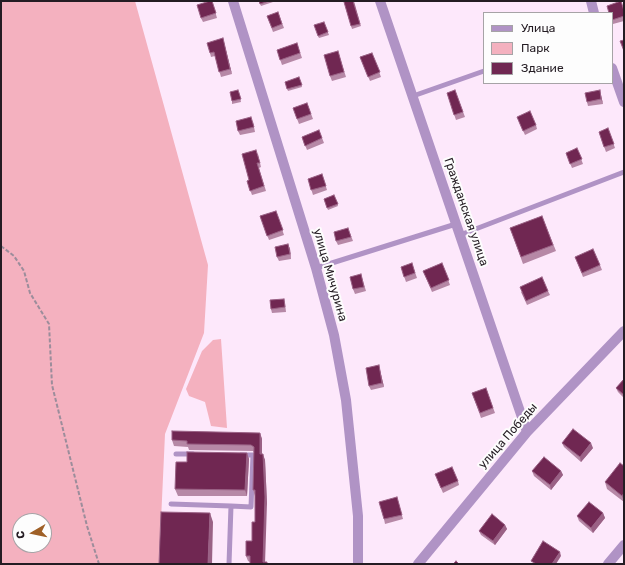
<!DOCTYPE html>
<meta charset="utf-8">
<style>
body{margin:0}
#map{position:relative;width:625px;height:565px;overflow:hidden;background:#fde8fb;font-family:Rubik,sans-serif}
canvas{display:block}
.frame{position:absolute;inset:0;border:2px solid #241c23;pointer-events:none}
.legend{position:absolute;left:483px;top:12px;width:130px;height:72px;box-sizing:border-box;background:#fdfdfd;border:1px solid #a6a3a6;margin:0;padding:5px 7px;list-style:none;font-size:12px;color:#241c23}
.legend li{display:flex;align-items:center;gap:8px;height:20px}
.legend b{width:20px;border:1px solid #a6a3a6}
.north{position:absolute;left:12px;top:513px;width:40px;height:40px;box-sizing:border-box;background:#fdfdfd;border:1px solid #a6a3a6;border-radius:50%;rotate:261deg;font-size:11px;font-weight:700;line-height:16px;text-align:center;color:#241c23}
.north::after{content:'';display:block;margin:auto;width:14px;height:18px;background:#9f6027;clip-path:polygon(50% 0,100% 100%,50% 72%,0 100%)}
</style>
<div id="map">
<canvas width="625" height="565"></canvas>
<div class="frame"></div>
<ul class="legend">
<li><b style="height:5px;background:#b093c5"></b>Улица</li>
<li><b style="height:11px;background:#f4b1bf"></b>Парк</li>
<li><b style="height:11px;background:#702752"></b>Здание</li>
</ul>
<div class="north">С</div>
</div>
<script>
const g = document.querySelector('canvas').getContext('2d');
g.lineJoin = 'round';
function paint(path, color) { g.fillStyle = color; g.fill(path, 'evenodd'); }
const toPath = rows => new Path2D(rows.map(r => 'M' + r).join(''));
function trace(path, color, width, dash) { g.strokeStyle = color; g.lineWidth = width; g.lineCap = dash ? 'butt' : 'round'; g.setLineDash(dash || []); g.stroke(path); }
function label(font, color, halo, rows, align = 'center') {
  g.font = font + ' Rubik,sans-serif'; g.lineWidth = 4; g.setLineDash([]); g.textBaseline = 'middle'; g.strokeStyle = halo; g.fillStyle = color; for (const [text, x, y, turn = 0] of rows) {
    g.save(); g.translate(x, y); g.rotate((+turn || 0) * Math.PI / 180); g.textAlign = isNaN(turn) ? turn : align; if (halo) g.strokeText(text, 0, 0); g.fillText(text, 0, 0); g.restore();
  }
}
const green = toPath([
 [1,1,135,1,208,265,204,333,165,434,159,564,1,564],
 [20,521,44,521,44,545,20,545],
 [221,339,227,428,211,426,205,402,189,396,186,389,202,351,213,340]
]);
const path = toPath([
 [1,246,14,256,24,271,30,293,49,324,52,385,87,526,99,564]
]);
const lane = toPath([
 [413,96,484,71],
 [460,235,624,172],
 [316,268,456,224],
 [176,454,193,454],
 [171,504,231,506,229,564],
 [231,506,251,507,253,455,241,455]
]);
const street = toPath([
 [233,1,316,268,334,335,346,400,358,516,358,564],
 [380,1,527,432],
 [591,1,594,13],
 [612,68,624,102],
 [418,564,527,432,624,331],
 [608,564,624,545]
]);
const wall = toPath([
 [212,1,217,18,203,22,201,18],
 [259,1,273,1,273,2,261,6],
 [354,1,361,26,352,29,344,2],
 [624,11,624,21,613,24,612,22,612,13],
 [278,12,284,28,273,32,267,16],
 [324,22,329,35,319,38,318,36],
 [223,38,232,74,221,77,215,56,211,57,210,53],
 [297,43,302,58,282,65,277,50],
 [338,51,346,77,332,81,330,76],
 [372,53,381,77,370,81,360,57],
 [299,77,302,87,288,91,285,82],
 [455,90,465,117,456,120,447,93],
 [239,92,241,102,232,104,232,101],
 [601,95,603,104,588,106,587,102],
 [307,103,313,119,299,124,293,108],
 [517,117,536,125,537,129,525,135],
 [253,122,255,132,240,135,238,131],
 [608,128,615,148,606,152,599,132],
 [319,130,324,143,307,150,302,137],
 [577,148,583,164,572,168,566,153],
 [258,154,261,167,259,168,266,191,252,195,247,181,249,180],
 [322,174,327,190,313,195,308,179],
 [334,195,338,206,328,210,324,199],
 [276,211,284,235,269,240,260,216],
 [542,216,556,251,523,264,510,228],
 [350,233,353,241,338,245,336,241],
 [288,244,290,249,291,259,279,261,277,257],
 [575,257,600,265,602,270,583,277],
 [412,263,417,278,406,282,401,267],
 [442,263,450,285,432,292,423,271],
 [361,274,366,291,355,294,353,289],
 [548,291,550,295,527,305,521,292],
 [284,299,285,303,286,312,272,313,271,309],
 [380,370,384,387,371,390,369,386],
 [624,379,624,398,618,392,616,388],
 [486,388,495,413,481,418,472,393],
 [260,433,262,439,262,454,265,460,267,503,250,562,248,561,246,556,252,541,255,522,255,496,253,490,254,452,253,451,189,450,188,447,174,446,172,440],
 [562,443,593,448,581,462,564,447],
 [247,453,249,459,247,496,178,496,175,489,187,462],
 [624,466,624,502,607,489,605,482],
 [532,471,561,471,563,475,551,490,534,476],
 [437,479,458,481,459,485,443,493],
 [397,497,403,519,385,524,384,519],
 [603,513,605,518,593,533,579,521,577,516],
 [505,525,507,529,495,545,481,535,479,531]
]);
const shadedWall = toPath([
 [223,38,224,43,232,74,230,69],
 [600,90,601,95,603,104,601,99],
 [288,244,290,249,291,259],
 [379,365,380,370,384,387,382,383],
 [260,433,262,439,262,460,260,454],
 [591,443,593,448,581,462,580,457],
 [247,453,249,459,247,496,245,490],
 [263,454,265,460,267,503,265,564,263,562],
 [561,471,563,475,551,490,550,485],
 [624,493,624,501,622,496],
 [210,513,213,522,212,564,208,564],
 [603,513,605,518,593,533,591,528],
 [505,525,507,529,495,545,493,541],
 [560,552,561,556,556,564,552,564]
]);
const building = toPath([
 [210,1,212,1,216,13,201,18,197,5,210,1],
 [259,1,269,1,260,4,259,1],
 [347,1,353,1,360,24,351,26,344,2,347,1],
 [621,1,624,11,624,16,612,20,612,13,609,13,607,6,621,1],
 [278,12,282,24,272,28,267,16,278,12],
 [324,22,328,32,318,36,314,25,324,22],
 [223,38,230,69,219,72,214,52,210,53,207,43,223,38],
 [624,40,624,51,620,41,624,40],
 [297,43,300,53,280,60,277,50,297,43],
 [338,51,344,72,330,76,324,55,338,51],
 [372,53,380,72,368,77,360,57,372,53],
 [299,77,302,85,287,89,285,82,299,77],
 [238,90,241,99,232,101,230,92,238,90],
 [455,90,463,112,454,115,447,93,455,90],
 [600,90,601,99,587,102,585,93,600,90],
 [307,103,311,114,297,119,293,108,307,103],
 [530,111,536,125,523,131,517,117,530,111],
 [251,117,254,127,238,131,236,121,251,117],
 [608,128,614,144,604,147,599,132,608,128],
 [319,130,322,138,305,146,302,137,319,130],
 [577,148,582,159,570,164,566,153,577,148],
 [256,150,260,163,257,163,264,186,250,191,247,181,249,180,242,154,256,150],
 [322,174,326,186,311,190,308,179,322,174],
 [334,195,338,204,327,208,324,199,334,195],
 [276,211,283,230,267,236,260,216,276,211],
 [542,216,553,245,521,257,510,228,542,216],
 [348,228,351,237,336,241,334,232,348,228],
 [288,244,290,254,277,257,275,247,288,244],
 [593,249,600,265,582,273,575,257,593,249],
 [412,263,415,273,404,277,401,267,412,263],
 [442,263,449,280,431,288,423,271,442,263],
 [361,274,364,287,353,289,350,277,361,274],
 [542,277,548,291,526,301,520,287,542,277],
 [284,299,285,307,271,309,270,300,284,299],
 [379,365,382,383,369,386,366,368,379,365],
 [624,379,624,395,616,388,624,379],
 [486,388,493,408,480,413,472,393,486,388],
 [573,429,591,443,580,457,562,443,573,429],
 [172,431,260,433,260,454,263,454,265,497,263,562,267,562,267,564,250,564,250,556,246,556,246,541,252,541,252,522,255,522,255,490,253,490,254,447,251,445,187,444,187,441,172,440,172,431],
 [187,452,247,453,245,490,175,489,176,462,187,462,187,452],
 [544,457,561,471,550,485,532,471,544,457],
 [620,463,624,466,624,493,622,496,605,482,620,463],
 [452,467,458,481,441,488,435,474,452,467],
 [397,497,402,515,384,519,379,502,397,497],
 [589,502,603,513,591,528,577,516,589,502],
 [161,512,210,513,208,564,159,564,161,512],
 [492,514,505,525,493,541,479,531,492,514],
 [543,541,560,552,552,564,536,564,531,561,543,541],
 [456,561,459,564,453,564,456,561]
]);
const streetNames = [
 ["Гражданская улица",466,212,71],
 ["улица Мичурина",330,275,74],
 ["улица Победы",508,436,-49]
];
paint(green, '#f4b1bf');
trace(path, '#9c8d9b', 2, [4, 2]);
trace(lane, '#b093c5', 5);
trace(street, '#b093c5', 10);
paint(wall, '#b688a6');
paint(shadedWall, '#9a6185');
paint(building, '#702752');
trace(building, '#9a6185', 1);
label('12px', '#241c23', '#fdfdfd', streetNames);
</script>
